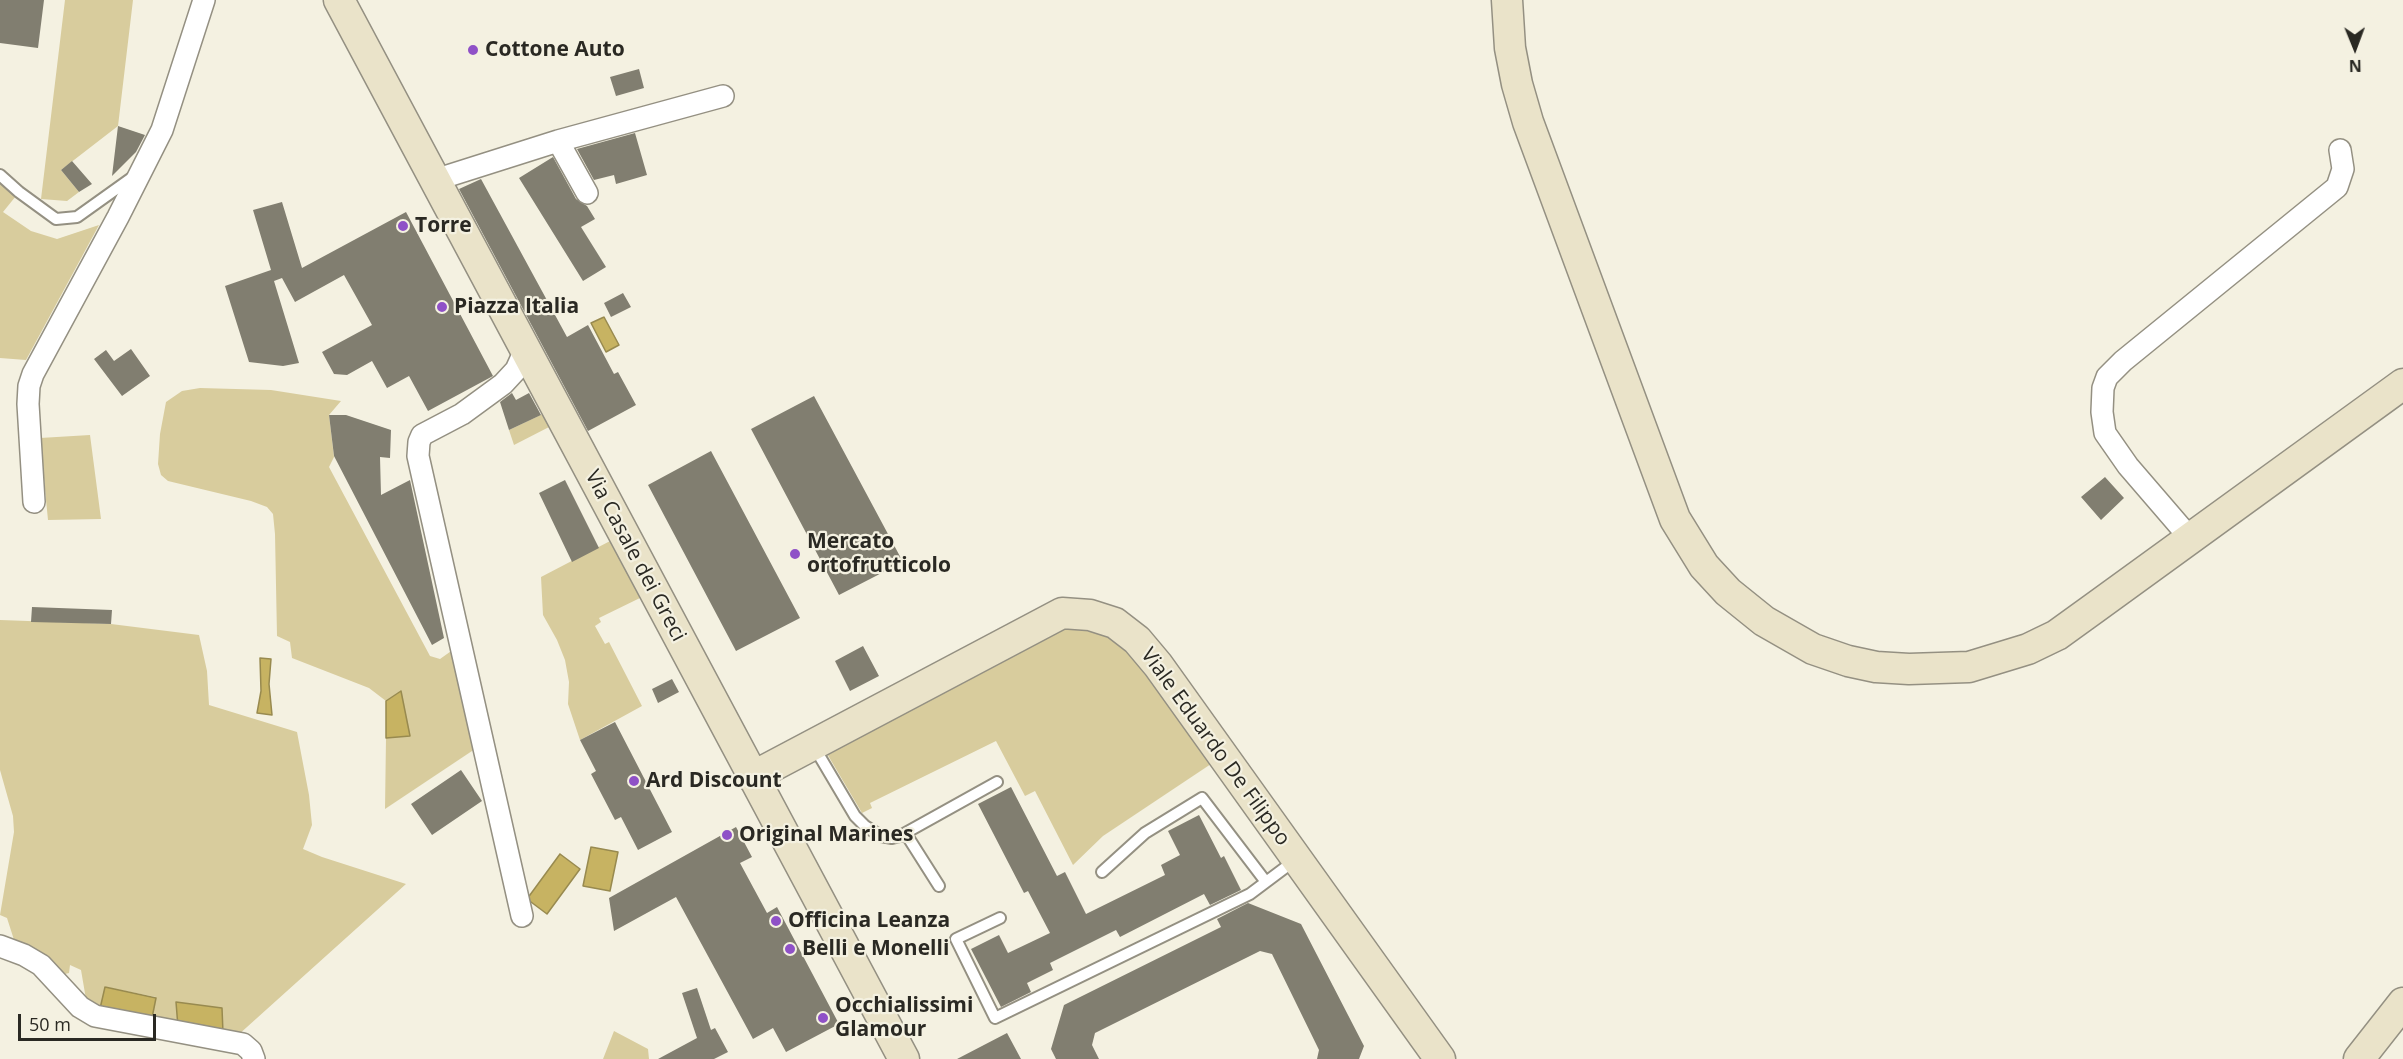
<!DOCTYPE html>
<style>
body{margin:0}
#map{position:relative;width:2403px;height:1059px;overflow:hidden;background:#f4f1e1;font-family:"Open Sans",sans-serif}
canvas{display:block}
.north{position:absolute;left:2325px;top:18px;width:60px;height:60px;-webkit-text-stroke:4px #f4f1e1;paint-order:stroke;rotate:179deg;font-size:16px;font-weight:700;line-height:24px;text-align:center;color:#2a2923}
.north::after{content:'';display:block;margin:auto;width:21px;height:27px;background:#2a2923;clip-path:polygon(50% 0,100% 100%,50% 72%,0 100%)}
.scale{position:absolute;left:18px;top:1014px;width:138px;height:27px;box-sizing:border-box;border:3px solid #2a2923;border-top:0;padding-left:8px;font-size:18px;line-height:21px;white-space:nowrap;color:#2a2923;-webkit-text-stroke:4px #f4f1e1;paint-order:stroke}
</style>
<div id="map">
<canvas width="2403" height="1059"></canvas>
<div class="north">N</div>
<div class="scale">50 m</div>
</div>
<script>
const g = document.querySelector('canvas').getContext('2d');
g.lineJoin = 'round';
function paint(path, color) { g.fillStyle = color; g.fill(path, 'evenodd'); }
const toPath = rows => new Path2D(rows.map(r => 'M' + r).join(''));
function trace(path, color, width, dash) { g.strokeStyle = color; g.lineWidth = width; g.lineCap = dash ? 'butt' : 'round'; g.setLineDash(dash || []); g.stroke(path); }
function label(font, color, halo, rows, align = 'center') {
  g.font = font + ' "Open Sans",sans-serif'; g.lineWidth = 4.5; g.setLineDash([]); g.textBaseline = 'middle'; g.strokeStyle = halo; g.fillStyle = color; for (const [text, x, y, turn = 0] of rows) {
    g.save(); g.translate(x, y); g.rotate((+turn || 0) * Math.PI / 180); g.textAlign = isNaN(turn) ? turn : align; if (halo) g.strokeText(text, 0, 0); g.fillText(text, 0, 0); g.restore();
  }
}
const green = toPath([
 [65,0,133,0,118,126,61,170,79,192,67,201,41,199],
 [0,184,16,196,3,212,31,231,57,239,99,225,26,360,0,358],
 [200,388,271,390,341,401,329,415,334,457,329,467,430,656,440,659,454,649,478,747,385,809,386,738,409,736,401,691,386,701,369,688,292,658,290,642,277,636,275,534,273,514,267,507,251,501,168,481,161,475,158,464,160,434,166,402,182,391],
 [545,413,551,426,514,445,509,430],
 [90,435,101,519,48,520,40,438],
 [612,540,642,597,599,618,601,622,595,626,605,644,609,642,642,706,580,740,568,704,569,682,565,660,557,640,543,615,541,577],
 [0,620,111,624,199,635,207,671,209,705,297,732,309,795,312,825,303,849,322,857,406,884,237,1036,223,1033,221,1008,178,1027,151,1023,156,997,105,987,99,1013,87,1005,81,970,70,965,69,973,61,975,15,943,7,918,0,915,14,832,13,816,0,770],
 [1065,627,1077,627,1110,636,1136,656,1211,764,1103,836,1073,865,1035,791,1025,796,996,741,870,803,872,808,862,813,826,752],
 [614,1031,648,1049,649,1059,603,1059]
]);
const water = toPath([
 [604,317,619,345,606,352,591,323,604,317],
 [260,658,271,659,269,684,272,715,257,713,261,691,260,658],
 [401,691,410,736,386,738,386,701,401,691],
 [591,847,618,852,610,891,583,886,591,847],
 [560,854,580,869,547,914,527,899,560,854],
 [105,987,156,998,151,1023,99,1013,105,987],
 [176,1002,222,1008,223,1033,178,1027,176,1002]
]);
const building = toPath([
 [0,0,44,0,38,48,0,43],
 [639,69,644,88,616,96,610,77],
 [118,126,145,135,136,152,112,176],
 [635,133,647,175,616,184,614,175,594,180,577,149],
 [553,157,576,199,587,206,595,219,581,227,606,267,583,281,519,178],
 [72,161,92,184,79,192,61,170],
 [481,179,567,337,588,325,614,374,618,372,636,405,588,431,459,189],
 [282,202,302,268,406,212,493,376,428,411,409,376,387,388,372,361,347,375,334,374,322,352,372,325,344,275,295,302,282,278,274,281,299,363,283,366,249,362,225,286,271,270,253,210],
 [623,293,631,307,611,317,604,303],
 [131,349,150,376,122,396,94,359,106,350,114,361],
 [512,393,516,400,529,393,541,415,509,430,500,402],
 [814,396,903,562,839,595,751,429],
 [329,415,346,415,391,430,390,458,380,457,381,495,410,480,444,638,432,645,334,456],
 [711,451,800,618,736,651,648,485],
 [2105,477,2124,498,2101,520,2081,497],
 [565,480,599,548,572,562,539,493],
 [32,607,112,610,111,624,31,622],
 [863,646,879,676,850,691,835,661],
 [672,679,679,692,658,703,652,689],
 [615,722,672,832,638,850,621,817,615,820,591,774,596,771,580,740],
 [461,770,482,801,432,835,411,804],
 [1011,787,1057,876,1065,872,1086,914,1165,875,1161,865,1180,855,1168,831,1199,815,1221,858,1224,856,1241,890,1210,905,1204,894,1120,937,1116,930,1050,963,1053,970,1027,983,1031,992,1001,1007,971,949,999,935,1008,953,1050,933,1028,891,1024,893,978,804],
 [736,827,752,857,740,863,767,913,777,907,839,1024,786,1052,773,1028,753,1039,676,897,614,931,609,898],
 [1248,903,1301,924,1364,1046,1359,1059,1317,1059,1319,1050,1272,954,1260,951,1095,1033,1092,1045,1099,1059,1056,1059,1051,1049,1064,1005,1221,927,1217,919],
 [697,988,711,1030,715,1028,728,1052,714,1059,658,1059,697,1038,682,993],
 [1007,1033,1021,1059,957,1059]
]);
const lane = toPath([
 [0,175,19,192,56,219,77,217,133,177],
 [813,745,855,816,865,826,881,836,892,838,900,836,997,782],
 [906,834,939,886],
 [1102,872,1145,833,1202,798,1266,882],
 [1000,918,956,939,995,1018,1250,894,1294,861]
]);
const street = toPath([
 [558,141,587,193],
 [435,180,558,141,723,96],
 [34,502,28,404,29,386,33,374,118,217,162,130,204,0],
 [2190,538,2128,466,2105,433,2102,412,2103,388,2107,377,2123,361,2337,187,2343,169,2340,150],
 [522,916,418,456,419,442,422,435,462,414,503,384,516,370,525,350],
 [0,946,24,955,41,965,80,1007,95,1016,243,1044,251,1051,254,1059]
]);
const secondary = toPath([
 [339,0,904,1059],
 [1507,0,1510,48,1517,84,1528,122,1675,519,1704,566,1728,592,1764,621,1813,649,1848,661,1876,667,1909,669,1969,667,2028,649,2057,635,2093,609,2403,384],
 [752,777,1062,613,1090,615,1115,623,1137,640,1158,665,1440,1059],
 [2359,1059,2403,1003]
]);
const markers = [
 [473,50,6,"#8f51c7"],
 [403,226,6,"#8f51c7"],
 [442,307,6,"#8f51c7"],
 [795,554,6,"#8f51c7"],
 [634,781,6,"#8f51c7"],
 [727,835,6,"#8f51c7"],
 [776,921,6,"#8f51c7"],
 [790,949,6,"#8f51c7"],
 [823,1018,6,"#8f51c7"]
];
const poiNames = [
 ["Cottone Auto",485,50],
 ["Torre",415,226],
 ["Piazza Italia",454,307],
 ["Mercato",807,542],
 ["ortofrutticolo",807,566],
 ["Ard Discount",646,781],
 ["Original Marines",739,835],
 ["Officina Leanza",788,921],
 ["Belli e Monelli",802,949],
 ["Occhialissimi",835,1006],
 ["Glamour",835,1030]
];
const streetNames = [
 ["Via Casale dei Greci",635,556,62],
 ["Viale Eduardo De Filippo",1215,747,54]
];
paint(green, '#d8cc9d');
paint(water, '#c7b362');
trace(water, '#988a4f', 1.5);
paint(building, '#817e70');
trace(lane, '#949082', 14);
trace(street, '#949082', 24);
trace(secondary, '#949082', 33);
trace(lane, '#fff', 10);
trace(street, '#fff', 21);
trace(secondary, '#eae3c9', 30);
for (const [x, y, r, color] of markers) { const dot = new Path2D(); dot.arc(x, y, r, 0, 2 * Math.PI); g.fillStyle = color; g.fill(dot); trace(dot, '#f4f1e1', 2); }
label('bold 21px', '#2a2923', '#f4f1e1', poiNames, 'left');
label('21px', '#2a2923', '#f4f1e1', streetNames);
</script>
